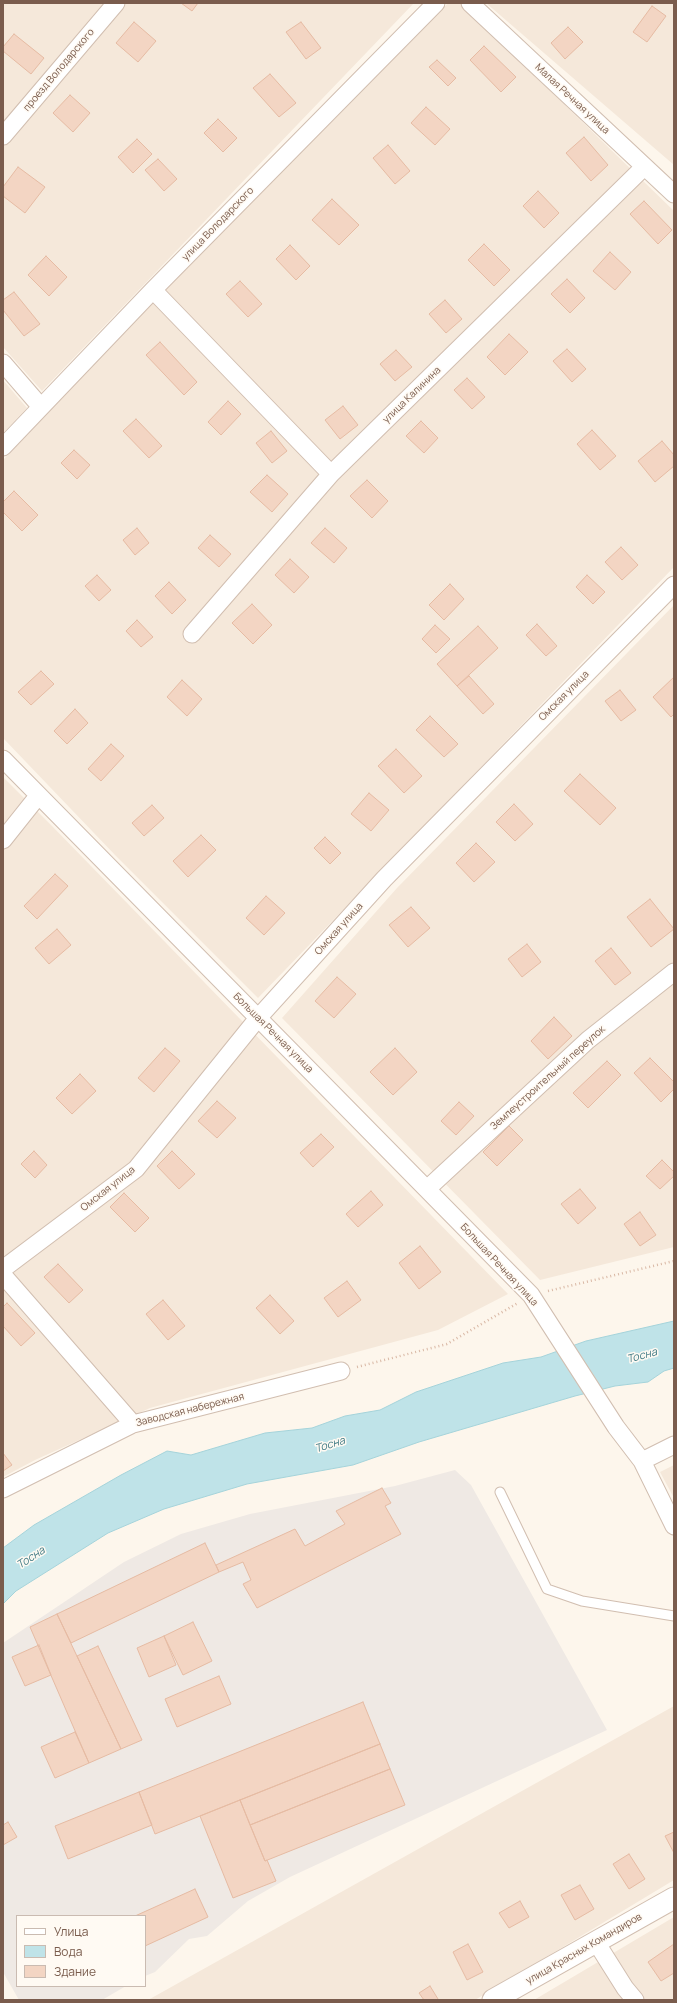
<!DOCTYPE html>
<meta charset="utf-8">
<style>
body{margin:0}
#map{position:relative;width:677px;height:2003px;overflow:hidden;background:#fdf6ec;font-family:Manrope,sans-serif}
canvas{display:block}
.frame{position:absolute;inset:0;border:4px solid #7a5c4d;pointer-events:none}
.legend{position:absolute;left:16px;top:1915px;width:130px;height:72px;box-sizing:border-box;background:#fffaf3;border:1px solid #cabbb1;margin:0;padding:5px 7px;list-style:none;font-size:12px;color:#7a5c4d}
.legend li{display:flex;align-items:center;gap:8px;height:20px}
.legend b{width:20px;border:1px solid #cabbb1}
</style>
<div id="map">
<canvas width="677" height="2003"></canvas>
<div class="frame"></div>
<ul class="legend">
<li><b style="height:5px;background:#fff"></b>Улица</li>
<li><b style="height:11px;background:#bfe3e8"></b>Вода</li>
<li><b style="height:11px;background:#f3d5c3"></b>Здание</li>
</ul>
</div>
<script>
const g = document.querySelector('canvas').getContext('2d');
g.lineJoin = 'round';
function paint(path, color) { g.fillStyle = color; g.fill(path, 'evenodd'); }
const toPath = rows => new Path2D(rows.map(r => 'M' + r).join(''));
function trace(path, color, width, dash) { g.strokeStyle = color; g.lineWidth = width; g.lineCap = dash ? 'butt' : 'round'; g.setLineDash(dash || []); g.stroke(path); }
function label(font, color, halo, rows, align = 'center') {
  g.font = font + ' Manrope,sans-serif'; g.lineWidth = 3; g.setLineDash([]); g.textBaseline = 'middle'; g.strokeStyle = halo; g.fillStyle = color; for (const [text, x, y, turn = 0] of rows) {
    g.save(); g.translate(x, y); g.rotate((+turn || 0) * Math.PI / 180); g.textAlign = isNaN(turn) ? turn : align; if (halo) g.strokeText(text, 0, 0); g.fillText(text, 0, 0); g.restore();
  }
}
const residential = toPath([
 [3,3,414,3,42,391,3,347],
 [448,3,460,3,674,211,674,567,258,998,115,855,3,738,3,460,166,289],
 [486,3,674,3,674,165],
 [3,380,27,408,3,433],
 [674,605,674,1247,540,1280,282,1018,397,888],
 [3,777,53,827,508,1294,438,1330,150,1408,35,1460,3,1477],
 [674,1465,674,1498,660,1472],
 [674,1706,674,1880,475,2000,148,2000],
 [674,1917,674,2000,534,2000]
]);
const industrial = toPath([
 [455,1470,471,1485,607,1730,290,1877,248,1901,207,1936,189,1939,155,1972,145,1976,145,1916,17,1916,17,1986,126,1986,102,2000,19,2000,3,1972,3,1643,124,1562,181,1534,250,1514,395,1486]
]);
const water = toPath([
 [674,1321,674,1368,664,1371,648,1382,615,1386,575,1396,419,1442,353,1465,247,1484,164,1509,108,1533,16,1591,3,1604,3,1548,34,1525,121,1475,167,1451,191,1455,265,1433,312,1428,345,1416,380,1410,416,1392,503,1363,541,1357,586,1341,674,1321]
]);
const building = toPath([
 [181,3,198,3,192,11,181,3],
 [652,6,666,16,647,42,633,32,652,6],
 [134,22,156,41,138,62,116,43,134,22],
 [301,22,321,48,306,59,286,32,301,22],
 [568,27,583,42,565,59,551,43,568,27],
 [14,34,44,58,31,74,3,51,3,47,14,34],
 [484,46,516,77,501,92,470,60,484,46],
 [437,60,456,78,448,86,429,67,437,60],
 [270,74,296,103,279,117,253,88,270,74],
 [70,95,90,113,73,132,53,113,70,95],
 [426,107,450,129,435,145,411,123,426,107],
 [218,119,237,138,223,152,204,133,218,119],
 [584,137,608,165,591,181,566,153,584,137],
 [137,139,152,154,133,173,118,157,137,139],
 [388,145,410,171,395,184,373,158,388,145],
 [158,159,177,179,164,191,145,170,158,159],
 [18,167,45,187,25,213,3,196,3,187,18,167],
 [538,191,559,213,544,228,523,206,538,191],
 [332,199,359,225,339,245,312,220,332,199],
 [644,201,672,230,658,244,630,214,644,201],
 [484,244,510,270,494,286,468,260,484,244],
 [290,245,310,266,296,280,276,259,290,245],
 [610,252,631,272,615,290,593,271,610,252],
 [46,256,67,277,49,296,28,275,46,256],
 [567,279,585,298,570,313,551,294,567,279],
 [240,281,262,304,248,317,226,294,240,281],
 [14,292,40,324,24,336,3,310,3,300,14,292],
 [445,300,462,319,446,333,429,314,445,300],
 [509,334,528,352,505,375,487,357,509,334],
 [160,342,197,382,184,395,146,355,160,342],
 [567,349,586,369,572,382,553,361,567,349],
 [396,350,412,367,395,381,380,364,396,350],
 [467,378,485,397,472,409,454,390,467,378],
 [228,401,241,414,221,435,208,422,228,401],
 [343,406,358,425,340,439,325,420,343,406],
 [136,419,162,446,149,458,123,431,136,419],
 [421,421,438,438,424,453,406,436,421,421],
 [592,430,616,456,600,470,577,444,592,430],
 [271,431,287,451,272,463,256,443,271,431],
 [662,441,674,455,674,466,655,482,638,461,662,441],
 [74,450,90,465,77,479,61,463,74,450],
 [267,475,288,494,272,512,250,492,267,475],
 [367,480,388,501,372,518,350,496,367,480],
 [14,491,38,515,22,531,3,512,3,502,14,491],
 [137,528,149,543,135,555,123,540,137,528],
 [325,528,347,548,334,563,311,543,325,528],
 [210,535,231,554,219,567,198,548,210,535],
 [621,547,638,565,622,580,605,562,621,547],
 [290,559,309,577,294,593,275,575,290,559],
 [97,575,111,590,99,601,85,586,97,575],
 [587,575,605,592,593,604,576,587,587,575],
 [169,582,186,600,172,614,155,596,169,582],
 [450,584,464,599,444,620,429,605,450,584],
 [252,604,272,625,253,644,232,623,252,604],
 [137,620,153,637,141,647,126,631,137,620],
 [537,624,557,646,546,656,526,635,537,624],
 [435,625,450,639,436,653,422,639,435,625],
 [478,626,498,648,457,686,437,664,478,626],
 [41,671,54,684,31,705,18,692,41,671],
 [469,676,494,704,483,714,457,686,469,676],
 [674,677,674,714,671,717,653,697,674,677],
 [182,680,202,699,187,716,167,697,182,680],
 [620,690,636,710,621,721,605,701,620,690],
 [75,709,88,723,67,744,54,731,75,709],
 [430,716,458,744,444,757,416,730,430,716],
 [111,744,124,756,101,781,88,769,111,744],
 [396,749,422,776,404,793,378,766,396,749],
 [580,774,616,808,600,825,564,791,580,774],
 [369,793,389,810,371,831,351,814,369,793],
 [514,804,533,824,515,841,496,822,514,804],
 [152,805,164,818,144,836,132,823,152,805],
 [201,835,216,850,188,877,173,861,201,835],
 [325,837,341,853,330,864,314,848,325,837],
 [476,843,495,862,474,882,456,863,476,843],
 [55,874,68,886,37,919,24,906,55,874],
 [266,896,285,913,264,935,246,918,266,896],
 [650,899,674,929,651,947,627,917,650,899],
 [411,907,430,928,408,947,389,925,411,907],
 [57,929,71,945,49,964,35,948,57,929],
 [527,944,541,962,522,977,508,959,527,944],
 [611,948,631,973,615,985,595,961,611,948],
 [337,977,356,994,334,1018,315,1001,337,977],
 [554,1017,572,1036,548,1059,531,1041,554,1017],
 [165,1048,180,1061,154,1092,138,1078,165,1048],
 [395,1048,417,1072,393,1095,370,1072,395,1048],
 [650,1058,674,1082,674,1089,661,1102,634,1073,650,1058],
 [607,1061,621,1075,588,1108,573,1093,607,1061],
 [80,1074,96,1091,72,1114,56,1098,80,1074],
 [217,1101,236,1118,217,1138,198,1121,217,1101],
 [459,1102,474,1116,456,1135,441,1121,459,1102],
 [509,1126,523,1140,497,1166,483,1152,509,1126],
 [321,1134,334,1147,313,1167,300,1153,321,1134],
 [34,1151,47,1165,35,1178,21,1164,34,1151],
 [172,1151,195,1174,179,1189,157,1166,172,1151],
 [662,1160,674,1172,674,1176,660,1189,646,1176,662,1160],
 [580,1189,596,1208,578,1224,561,1204,580,1189],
 [371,1191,383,1205,358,1227,346,1214,371,1191],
 [124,1193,149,1218,135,1232,110,1207,124,1193],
 [640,1212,656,1235,640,1246,624,1224,640,1212],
 [420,1246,441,1272,419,1289,399,1263,420,1246],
 [58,1264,83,1290,69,1303,44,1277,58,1264],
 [347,1281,361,1300,338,1317,324,1298,347,1281],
 [270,1295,294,1321,280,1334,256,1308,270,1295],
 [163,1300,185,1326,168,1340,146,1314,163,1300],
 [7,1303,35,1333,21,1346,3,1326,3,1307,7,1303],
 [3,1453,12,1465,3,1471,3,1453],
 [382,1488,391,1503,385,1506,401,1534,257,1608,243,1584,251,1580,243,1562,219,1572,216,1565,295,1529,305,1546,345,1524,336,1511,382,1488],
 [205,1543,219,1572,71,1643,57,1614,205,1543],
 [57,1614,121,1749,89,1763,30,1627,57,1614],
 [193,1622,212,1661,183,1675,164,1636,193,1622],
 [164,1636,176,1665,149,1677,137,1648,164,1636],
 [39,1645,51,1675,25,1686,12,1657,39,1645],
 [98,1646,142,1740,121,1749,77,1656,98,1646],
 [219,1676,231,1704,177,1727,165,1699,219,1676],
 [363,1702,380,1744,155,1834,139,1792,363,1702],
 [75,1732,89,1763,55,1778,41,1747,75,1732],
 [380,1744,390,1769,250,1825,240,1800,380,1744],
 [390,1769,405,1805,265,1861,250,1825,390,1769],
 [139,1792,152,1825,68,1859,55,1826,139,1792],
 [240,1800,265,1861,267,1860,276,1881,233,1898,200,1816,240,1800],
 [8,1822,17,1837,3,1845,3,1825,8,1822],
 [674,1832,674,1853,665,1836,674,1832],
 [629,1854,645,1879,629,1889,613,1864,629,1854],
 [580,1885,594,1909,575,1920,561,1895,580,1885],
 [195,1889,208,1917,145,1946,145,1916,135,1916,195,1889],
 [520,1901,529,1917,509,1928,499,1913,520,1901],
 [468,1944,483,1972,467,1980,453,1952,468,1944],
 [674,1944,674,1973,661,1981,648,1962,674,1944],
 [430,1986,438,1999,437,2000,424,2000,419,1993,430,1986]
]);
const path = toPath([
 [548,1291,674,1261],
 [357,1367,447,1344,518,1303]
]);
const service = toPath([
 [500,1492,547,1589,582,1601,674,1616]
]);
const minor = toPath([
 [470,3,674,194],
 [3,136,116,3],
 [153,290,331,474],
 [3,363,41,407],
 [3,447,153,290,436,3],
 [192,634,331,474,644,167],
 [3,759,531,1295,616,1427,642,1461,674,1526],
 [3,840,38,796],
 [427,1189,588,1040,674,972],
 [3,1269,136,1169,258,1018,384,879,674,585],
 [3,1275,133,1424],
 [642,1461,674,1445],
 [3,1489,133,1424,341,1371],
 [596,1942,625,1988,635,2000]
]);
const tertiary = toPath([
 [493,2000,674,1898]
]);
const streetNames = [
 ["проезд Володарского",59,70,-50],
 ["Малая Речная улица",572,99,43],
 ["улица Володарского",218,224,-46],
 ["улица Калинина",412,395,-44],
 ["Омская улица",564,696,-45],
 ["Омская улица",339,929,-48],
 ["Большая Речная улица",273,1033,45],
 ["Землеустроительный переулок",548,1078,-42],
 ["Омская улица",108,1189,-38],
 ["Большая Речная улица",499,1265,47],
 ["Заводская набережная",190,1410,-14],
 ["улица Красных Командиров",584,1949,-30]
];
const waterNames = [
 ["Тосна",642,1356,-15],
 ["Тосна",330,1445,-17],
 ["Тосна",31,1558,-33]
];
paint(residential, '#f5e8da');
paint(industrial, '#efe9e4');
paint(water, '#bfe3e8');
trace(water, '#a5d3da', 1);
paint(building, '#f3d5c3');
trace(building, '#e6bba3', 1);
trace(service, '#d1beb0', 11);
trace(minor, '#d1beb0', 19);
trace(tertiary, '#d1beb0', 23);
trace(path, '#d9b8a5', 2.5, [1, 3]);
trace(service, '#fff', 9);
trace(minor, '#fff', 17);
trace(tertiary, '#fff', 21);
label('10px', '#7a5c4d', '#fffaf3', streetNames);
label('italic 11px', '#437c86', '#fffaf3', waterNames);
</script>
